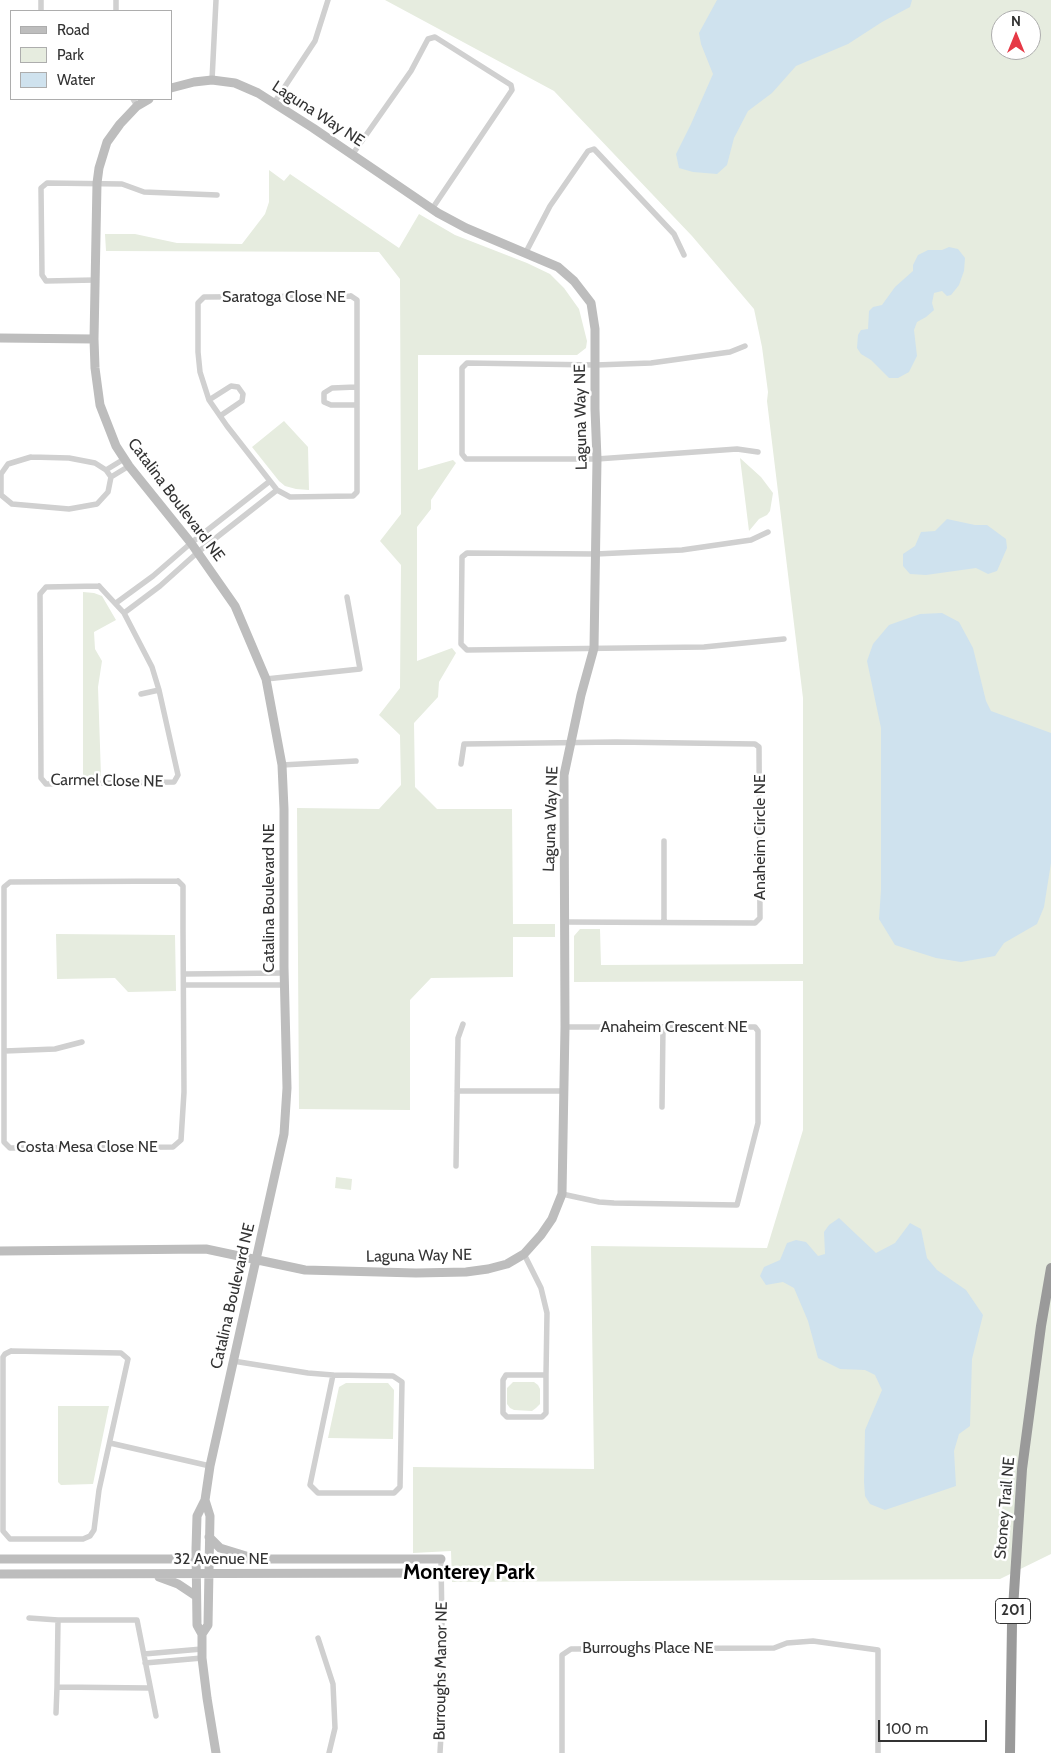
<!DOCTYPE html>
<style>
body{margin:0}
#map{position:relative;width:1051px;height:1753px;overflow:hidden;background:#fff;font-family:Cabin,sans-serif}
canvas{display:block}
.legend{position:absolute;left:10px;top:10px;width:162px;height:90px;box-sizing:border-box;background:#fff;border:1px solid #adadad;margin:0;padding:6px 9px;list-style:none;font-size:15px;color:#333}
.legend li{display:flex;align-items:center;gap:10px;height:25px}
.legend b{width:25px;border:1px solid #adadad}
.north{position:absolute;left:991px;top:10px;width:50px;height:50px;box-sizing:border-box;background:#fff;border:1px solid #adadad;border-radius:50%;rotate:0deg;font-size:14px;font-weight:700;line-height:20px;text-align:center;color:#333}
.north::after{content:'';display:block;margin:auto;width:18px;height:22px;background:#e63946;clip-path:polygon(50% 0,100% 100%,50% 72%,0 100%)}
.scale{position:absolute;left:878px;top:1720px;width:109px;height:22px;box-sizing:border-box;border:2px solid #333;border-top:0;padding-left:6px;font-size:15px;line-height:18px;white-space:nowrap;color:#333;-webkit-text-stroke:4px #fff;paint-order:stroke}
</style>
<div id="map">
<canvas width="1051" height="1753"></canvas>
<ul class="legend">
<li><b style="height:6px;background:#bdbdbd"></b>Road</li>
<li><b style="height:14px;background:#e6ecdf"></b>Park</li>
<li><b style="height:14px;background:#cfe2ee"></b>Water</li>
</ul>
<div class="north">N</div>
<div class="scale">100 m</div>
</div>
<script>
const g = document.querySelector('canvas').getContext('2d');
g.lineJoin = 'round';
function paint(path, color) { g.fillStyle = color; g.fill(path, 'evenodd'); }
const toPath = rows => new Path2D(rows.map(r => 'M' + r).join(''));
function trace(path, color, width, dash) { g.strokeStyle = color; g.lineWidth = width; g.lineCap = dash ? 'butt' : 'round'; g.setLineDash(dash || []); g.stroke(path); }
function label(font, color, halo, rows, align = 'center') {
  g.font = font + ' Cabin,sans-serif'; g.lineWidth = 5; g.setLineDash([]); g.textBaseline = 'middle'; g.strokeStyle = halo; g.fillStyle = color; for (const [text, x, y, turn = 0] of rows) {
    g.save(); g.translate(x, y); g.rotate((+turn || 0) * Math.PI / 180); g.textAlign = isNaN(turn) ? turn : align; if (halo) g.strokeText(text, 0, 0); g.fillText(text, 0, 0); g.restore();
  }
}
const green = toPath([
 [385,0,1051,0,1051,1554,1000,1579,452,1582,451,1551,413,1553,413,1467,594,1469,591,1246,767,1248,803,1130,803,981,574,982,574,936,580,929,600,929,601,965,803,964,803,698,767,401,768,392,762,347,754,309,692,236,554,91],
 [1001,20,1031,20,1031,50,1001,50],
 [269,170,284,181,290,174,399,248,419,214,455,235,527,263,550,274,564,288,579,309,587,341,586,348,577,355,418,355,418,470,453,460,456,463,431,500,431,509,417,527,417,661,452,648,456,653,439,682,438,697,414,723,415,787,437,809,512,809,513,924,555,924,555,937,513,937,513,977,431,978,410,1000,410,1110,299,1109,297,808,379,809,401,785,400,735,379,715,400,688,401,565,380,541,401,514,400,279,379,252,106,251,105,234,135,234,177,243,242,244,265,214,269,202],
 [284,421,308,447,309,490,296,489,285,486,279,481,252,447],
 [740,458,761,477,773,493,770,511,767,515,759,519,749,531],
 [83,592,94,593,102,596,116,620,94,632,95,649,102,661,98,687,101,776,83,777],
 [56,934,175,935,176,991,128,992,115,978,57,979],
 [336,1177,352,1179,351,1190,335,1188],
 [513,1382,534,1382,538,1385,540,1389,540,1404,536,1408,532,1411,514,1410,510,1408,507,1404,507,1388],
 [346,1383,388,1383,394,1390,393,1439,328,1438,339,1387],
 [58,1406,109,1406,93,1484,61,1485,58,1482]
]);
const water = toPath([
 [717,0,912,0,910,7,882,22,848,44,796,66,772,93,748,111,734,138,727,165,717,174,693,172,679,168,676,154,691,124,713,74,701,44,699,33],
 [949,247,958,249,965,258,964,271,959,285,951,295,947,296,942,291,934,293,932,303,934,310,926,317,917,322,914,330,917,356,909,372,898,378,889,378,871,360,861,354,857,348,858,335,861,330,868,329,869,311,873,307,882,305,895,287,913,271,913,265,918,255,928,250,942,250],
 [947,519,975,525,987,525,1006,539,1007,548,997,571,988,574,976,568,926,575,910,574,903,566,903,554,915,546,921,532,935,531],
 [942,613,959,622,973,648,986,701,991,711,1051,733,1051,863,1044,907,1037,924,1004,943,995,956,961,962,936,958,895,945,879,919,881,890,881,728,867,661,873,644,889,625,920,614],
 [839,1218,876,1253,895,1243,910,1223,921,1229,927,1258,937,1270,966,1290,983,1315,972,1359,970,1426,959,1434,954,1451,956,1486,885,1510,870,1504,865,1496,864,1482,865,1430,882,1390,875,1375,865,1370,840,1369,818,1358,808,1321,794,1288,783,1282,766,1285,760,1276,764,1267,780,1260,787,1243,796,1240,806,1242,818,1256,825,1254,824,1232,829,1225]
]);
const street = toPath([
 [41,0,41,11],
 [116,0,116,11],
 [212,80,216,0],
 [133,99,137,106],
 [274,103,315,41,328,0],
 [352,155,411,71,428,39,435,37,511,85,512,90,432,209],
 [526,252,550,206,588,151,594,149,674,234,684,255],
 [95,280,46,281,42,275,41,188,47,183,122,184,144,192,217,195],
 [351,296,357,300,357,492,353,496,290,497,277,490,270,481,227,426,209,400,200,372,198,352,198,303,204,297,351,296],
 [745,346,730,352,651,363,596,365,467,363,462,368,462,454,466,459,597,459,737,449,758,452],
 [356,387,332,388,324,393,324,402,331,405,357,405],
 [209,400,231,386,238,387,243,394,242,401,220,416],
 [31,457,69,458,95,463,106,470,111,477,108,492,97,504,69,509,12,504,1,495,1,474,8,464,31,457],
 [106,470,124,459],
 [111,477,129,466],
 [768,532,751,540,682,550,596,554,467,553,462,557,461,644,467,650,704,647,784,639],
 [99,586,124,613,152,667,159,690,178,775,174,782,46,784,41,778,40,594,46,587,99,586],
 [116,603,153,576,191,543,270,481],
 [124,613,160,586,198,552,277,490],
 [266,679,360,669,347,597],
 [141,694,159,690],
 [461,764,464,744,616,742,755,744,759,747,760,918,755,923,565,922],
 [282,765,356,761],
 [664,841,664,922],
 [178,881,183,886,183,929,184,1092,181,1140,173,1147,10,1148,4,1142,4,887,10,882,178,881],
 [184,974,284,973],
 [184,985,284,985],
 [5,1051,55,1049,82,1042],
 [457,1091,564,1091],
 [662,1107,663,1027],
 [456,1166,458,1038,463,1024],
 [562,1194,599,1202,614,1203,737,1205,758,1123,758,1031,755,1027,565,1027],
 [524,1254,541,1288,547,1313,546,1375,546,1413,542,1417,507,1417,503,1413,503,1380,506,1375,546,1375],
 [11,1351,121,1353,128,1359,99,1490,94,1530,90,1536,83,1539,10,1539,3,1531,3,1357,5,1354,11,1351],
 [233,1361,308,1373,333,1375,393,1376,402,1382,400,1487,394,1493,318,1493,310,1485,333,1375],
 [110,1443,210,1466],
 [29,1618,58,1620,137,1620,156,1716],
 [318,1638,333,1684,335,1728,329,1753],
 [144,1654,202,1649],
 [145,1663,202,1658],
 [57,1687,58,1620],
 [56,1713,57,1687,149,1688],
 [440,1753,443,1698,441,1559],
 [562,1753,562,1655,571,1649,774,1648,787,1643,813,1641,878,1650,878,1753]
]);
const secondary = toPath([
 [149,99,137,106,120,124,107,142,99,168,97,183,94,339,95,368,100,405,116,446,129,466,191,543,235,606,266,679,282,765,284,809,284,967,287,1088,284,1134,210,1466,205,1500,197,1516,196,1549,197,1625,202,1634,202,1658,207,1698,216,1753],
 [0,338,94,339],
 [0,1251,206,1249,305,1270,416,1273,466,1272,488,1269,507,1264,524,1254,541,1235,552,1219,562,1194,565,1027,564,775,581,695,594,648,597,459,595,409,595,329,591,303,574,281,558,267,466,228,438,213,313,128,258,93,235,83,212,80,194,82,171,88],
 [209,1537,220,1548,246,1556],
 [0,1559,441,1559],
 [0,1574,442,1573],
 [159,1577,178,1584,196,1596],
 [202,1634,208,1625,210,1516,205,1500]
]);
const highway = toPath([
 [1010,1753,1012,1624,1022,1469,1041,1326,1051,1268]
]);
const shields = [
 [1013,1611,35]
];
const shieldNames = [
 ["201",1013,1611]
];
const streetNames = [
 ["Laguna Way NE",318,114,33],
 ["Saratoga Close NE",284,297],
 ["Laguna Way NE",581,417,-91],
 ["Catalina Boulevard NE",176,500,53],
 ["Carmel Close NE",107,781,1],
 ["Laguna Way NE",551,819,-88],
 ["Anaheim Circle NE",760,837,-90],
 ["Catalina Boulevard NE",269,898,-90],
 ["Anaheim Crescent NE",674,1027],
 ["Costa Mesa Close NE",87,1147],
 ["Laguna Way NE",419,1256,-1],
 ["Catalina Boulevard NE",233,1296,-77],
 ["Stoney Trail NE",1005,1508,-85],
 ["32 Avenue NE",221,1559],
 ["Burroughs Place NE",648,1648],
 ["Burroughs Manor NE",441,1671,-89]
];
const districtNames = [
 ["Monterey Park",469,1573]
];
paint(green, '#e6ecdf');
paint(water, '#cfe2ee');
trace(street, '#d0d0d0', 5.5);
trace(secondary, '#bdbdbd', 9);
trace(highway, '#9a9a9a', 10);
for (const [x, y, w] of shields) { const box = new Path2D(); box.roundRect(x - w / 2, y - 12.5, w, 25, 4); g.fillStyle = '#fff'; g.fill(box); trace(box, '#333', 1); }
label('bold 15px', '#333', null, shieldNames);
label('16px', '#333', '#fff', streetNames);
label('bold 21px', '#000', '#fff', districtNames);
</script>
